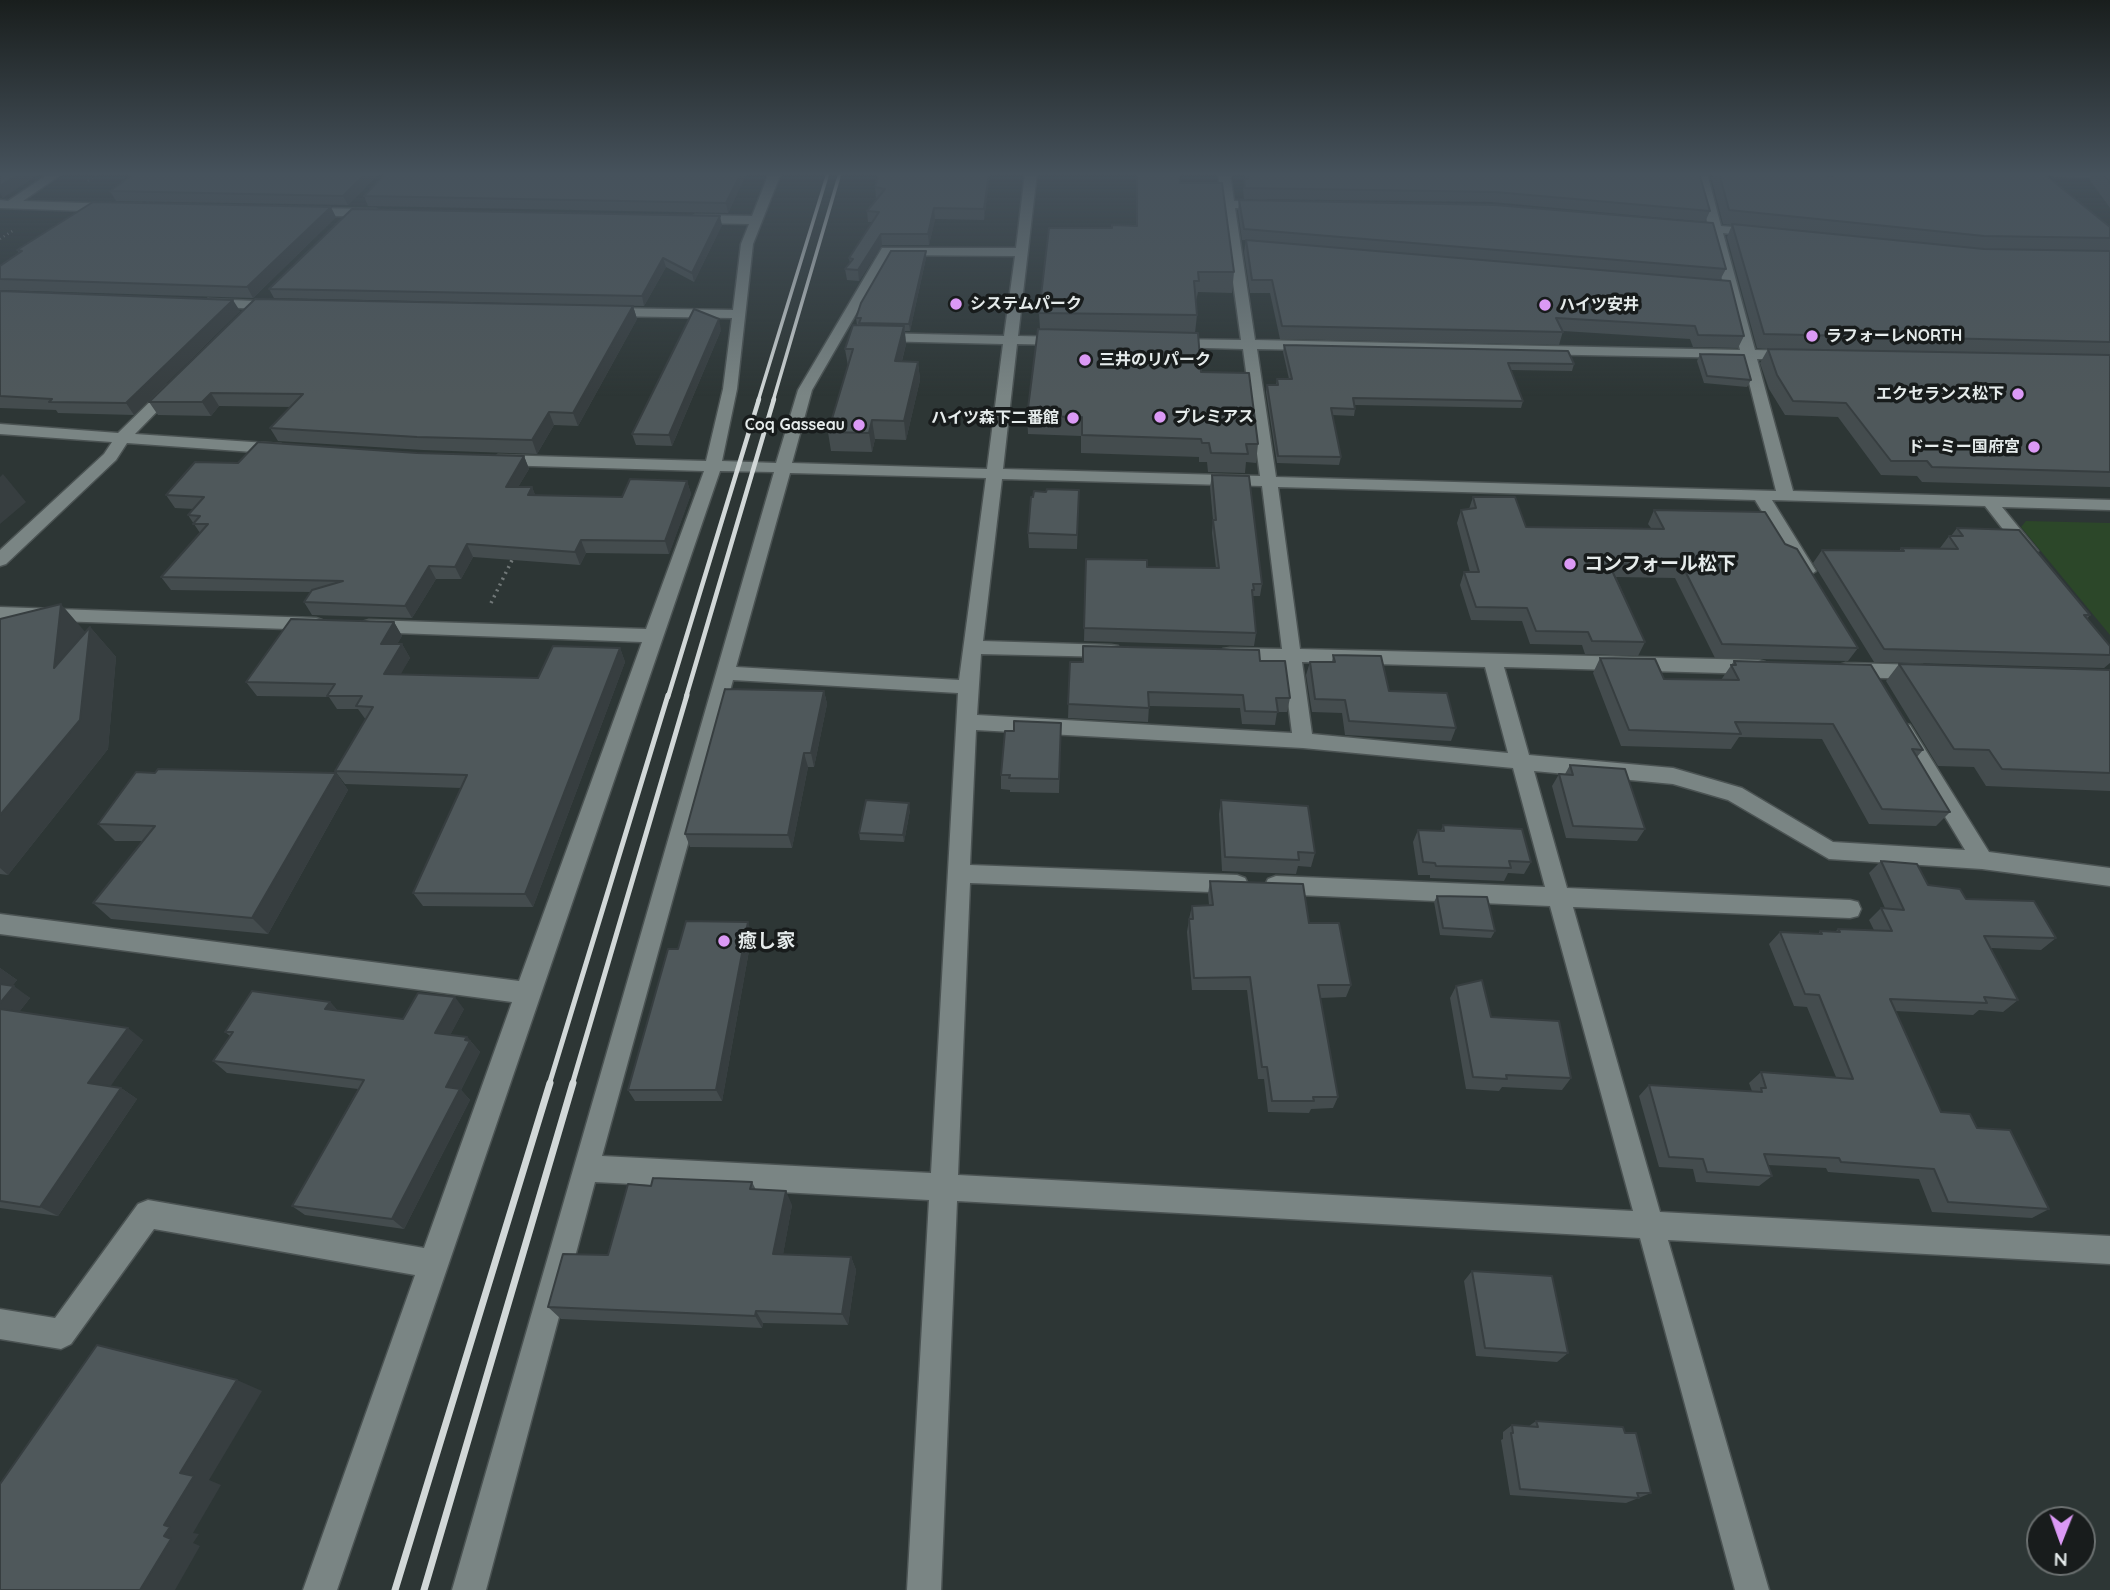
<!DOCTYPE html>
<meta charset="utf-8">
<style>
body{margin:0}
#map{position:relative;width:2110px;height:1590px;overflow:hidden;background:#2d3635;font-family:Quicksand,sans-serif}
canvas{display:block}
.north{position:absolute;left:2026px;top:1506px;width:70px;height:70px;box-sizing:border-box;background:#181c1c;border:2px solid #6a6f6f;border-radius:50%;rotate:181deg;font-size:19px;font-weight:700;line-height:28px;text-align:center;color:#e5ebeb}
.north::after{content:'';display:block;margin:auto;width:24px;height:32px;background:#db99f5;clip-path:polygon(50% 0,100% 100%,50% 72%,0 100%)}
</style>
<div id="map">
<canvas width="2110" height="1590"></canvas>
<div class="north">N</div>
</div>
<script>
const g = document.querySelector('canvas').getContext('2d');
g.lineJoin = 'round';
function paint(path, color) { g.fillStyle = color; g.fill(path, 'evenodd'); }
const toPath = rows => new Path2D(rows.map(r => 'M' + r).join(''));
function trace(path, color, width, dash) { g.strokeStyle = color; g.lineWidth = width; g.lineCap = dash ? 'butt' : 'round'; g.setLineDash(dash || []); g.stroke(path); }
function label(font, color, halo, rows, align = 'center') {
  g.font = font + ' Quicksand,"Noto Sans JP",sans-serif'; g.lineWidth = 7; g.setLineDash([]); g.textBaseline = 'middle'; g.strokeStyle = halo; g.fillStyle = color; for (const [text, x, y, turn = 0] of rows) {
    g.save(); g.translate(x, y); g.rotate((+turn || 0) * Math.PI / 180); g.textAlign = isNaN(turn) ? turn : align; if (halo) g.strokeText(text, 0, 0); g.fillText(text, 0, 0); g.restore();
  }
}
const green = toPath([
 [2026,521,2110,523,2110,635,2021,527]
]);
const pathFar1 = toPath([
 [88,181,99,173],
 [0,239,14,230]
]);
const path = toPath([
 [491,603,515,554]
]);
const minor = toPath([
 [50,173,63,173,23,201,113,204,119,208,113,212,0,208,0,200,8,201,50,173],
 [769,173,781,173,753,244,737,389,722,461,776,463,798,390,882,248,1016,248,1025,173,1037,173,1018,336,1065,337,1072,341,1065,345,1017,344,1003,469,1260,476,1243,349,1171,347,1164,343,1171,339,1241,340,1218,173,1230,173,1234,201,1267,201,1273,205,1267,209,1235,208,1255,340,1740,350,1710,232,1687,230,1681,226,1687,222,1708,225,1695,173,1707,173,1721,226,1756,229,1762,233,1756,237,1723,233,1755,350,1793,351,1800,355,1793,359,1757,359,1793,491,2110,500,2110,510,2002,507,2038,551,2029,556,2023,555,1985,506,1772,500,1816,571,1807,577,1801,575,1755,500,1278,487,1300,649,1758,660,1765,662,1768,667,1765,672,1758,674,1504,667,1529,755,1673,768,1742,788,1833,842,1965,850,1893,730,1896,725,1903,723,1910,725,1989,852,2110,868,2110,886,1982,869,1829,859,1728,800,1673,784,1534,771,1567,888,1850,900,1858,902,1861,909,1858,916,1850,918,1573,907,1660,1212,2110,1236,2110,1264,1668,1240,1769,1590,1735,1590,1640,1238,957,1201,941,1590,907,1590,929,1200,595,1182,486,1590,452,1590,774,472,720,471,337,1590,303,1590,415,1275,154,1229,71,1344,61,1349,0,1339,0,1309,55,1318,138,1204,148,1200,424,1248,512,1002,0,934,0,914,519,981,642,642,369,632,362,630,360,626,362,622,369,620,646,629,704,471,498,465,490,460,498,455,706,461,723,389,732,318,607,316,600,312,607,308,733,310,741,244,749,224,695,223,689,219,695,215,752,216,769,173],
 [890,255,1015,256,1004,336,877,333,870,337,877,341,1003,344,987,469,792,463,812,390,890,255],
 [1257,349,1743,358,1776,491,1276,477,1257,349],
 [790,473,986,478,959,680,736,667,790,473],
 [1002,479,1262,486,1282,649,1230,648,1223,649,1221,654,1223,659,1230,660,1283,662,1292,733,977,715,981,654,1111,657,1118,656,1120,651,1118,646,1111,645,983,641,1002,479],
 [1302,662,1485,667,1508,753,1312,734,1302,662],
 [733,680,958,693,931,1173,602,1156,733,680],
 [976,730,1303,748,1513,768,1545,887,1276,876,1268,879,1265,885,1268,891,1276,894,1550,906,1633,1211,958,1175,970,883,1237,893,1245,890,1248,884,1245,878,1237,875,970,865,976,730],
 [2049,173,2110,173,2110,177,2054,176,2049,173],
 [306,208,376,209,382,213,376,217,302,215,300,212,306,208],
 [208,299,278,302,285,306,278,310,203,306,201,303,208,299],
 [172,384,177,385,179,388,177,391,135,434,281,444,289,449,281,454,127,443,116,460,6,564,0,566,0,550,104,454,112,442,0,434,0,424,118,433,167,385,172,384],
 [0,607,316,618,322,620,325,624,322,628,316,630,0,619,0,607],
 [1846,663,1922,665,1929,667,1932,672,1929,677,1922,679,1846,677,1839,675,1836,670,1839,665,1846,663]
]);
const railFar3 = toPath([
 [758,401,828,173],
 [773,401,840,173]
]);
const railFar2 = toPath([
 [668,697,759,399],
 [686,697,774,399]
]);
const railFar1 = toPath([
 [549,1085,668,695],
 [572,1085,687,695]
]);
const rail = toPath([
 [395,1590,550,1083],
 [424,1590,573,1083]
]);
const wall = toPath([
 [135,173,380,173,348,205,116,201,110,191],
 [747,173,728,213,368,206,364,196],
 [990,173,984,220,935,219,929,245,882,245,859,281,847,280,845,269,850,263,849,258,872,222,868,222,867,211,877,199,876,198,875,187],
 [1136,173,1179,173,1180,183,1234,272,1232,293,1198,292,1196,301,1197,315,1195,333,1201,372,1258,444,1256,463,1246,462,1245,473,1208,472,1207,462,1199,462,1199,457,1081,453,1081,436,1028,434,1027,416,1040,329,1039,313,1112,228,1136,226],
 [1244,173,1699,173,1710,211,1705,222,1492,202,1244,199,1243,190,1245,179],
 [1713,173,2043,173,2110,227,2110,487,1922,482,1917,476,1881,475,1838,417,1785,415,1769,389,1760,363,1768,349,1757,348,1727,237,1732,225,1723,224,1711,177],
 [2093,173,2110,173,2110,208,2089,179],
 [1239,200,1726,269,1720,280,1744,336,1738,348,1693,347,1690,339,1563,331,1559,345,1280,339,1270,293,1250,293,1244,252,1246,240,1242,240,1238,211],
 [336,217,253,298,0,290,0,266,19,253,17,250],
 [722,225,694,282,666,267,644,306,274,298,269,289],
 [926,251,926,258,910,331,905,331,906,344,902,361,918,362,920,380,906,440,875,439,872,452,831,451,828,432,848,366,845,349,857,325,856,318],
 [0,291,240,311,134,415,58,413,56,410,0,408],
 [633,306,637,319,578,426,554,425,537,454,423,450,278,441,270,428,291,407,219,406,211,416,158,415,149,402],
 [721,330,672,446,636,445,632,434],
 [1284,345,1574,364,1572,371,1511,370,1523,401,1521,408,1355,405,1355,409,1354,416,1332,415,1341,457,1339,465,1277,463,1266,392,1267,385,1276,385,1277,379,1289,379,1283,352],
 [1700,354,1751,380,1747,387,1704,383,1697,361],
 [417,453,524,456,529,469,518,487,532,487,535,495,622,497,687,481,691,494,669,554,586,553,580,565,473,557,461,579,436,579,412,618,312,615,304,602,311,592,171,590,161,577,200,533,188,515,194,509,175,508,166,495,238,463],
 [1212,475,1262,584,1260,596,1253,596,1256,633,1254,646,1084,641,1086,559,1147,567,1216,568,1212,533,1213,520,1210,487],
 [1079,490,1077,549,1029,548,1028,533,1033,497,1046,492],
 [1473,497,1526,527,1651,528,1648,524,1654,510,1785,544,1858,648,1848,661,1715,658,1675,578,1616,577,1645,642,1638,656,1585,654,1582,645,1530,644,1522,621,1471,620,1460,585,1464,572,1470,572,1457,523,1461,510,1469,509],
 [1957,528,2090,615,2087,619,2110,646,2110,663,2104,668,1874,662,1813,563,1822,550,1899,551,1901,548,1940,548,1949,536,1951,536],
 [0,619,86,632,90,627,116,657,108,749,8,875,0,874],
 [394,622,402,636,397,644,402,644,410,658,400,674,538,678,620,648,625,662,533,907,423,906,413,893,461,788,345,784,335,771,366,720,358,709,337,709,329,697,257,696,246,682],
 [1333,655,1389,691,1456,728,1451,741,1345,735,1342,713,1312,712,1306,675,1310,662,1332,662],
 [1600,658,1664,679,1721,680,1734,661,1923,750,1917,757,1950,812,1936,826,1869,824,1822,739,1739,737,1731,749,1621,746,1593,673],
 [1260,661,1290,698,1287,712,1277,712,1275,725,1242,724,1240,708,1149,706,1148,722,1068,718,1070,662],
 [1899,664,2110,670,2110,791,1986,786,1974,767,1938,766,1886,681],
 [824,691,827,704,814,767,808,767,792,848,690,847,685,834],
 [1061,723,1059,793,1010,792,1010,790,1001,789,1001,775,1014,731],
 [1570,765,1645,829,1637,841,1566,838,1552,786,1559,774,1565,774],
 [336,773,348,790,268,934,111,919,93,903,142,841,115,841,98,824],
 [1221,800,1315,853,1311,867,1298,866,1296,874,1222,871,1219,814],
 [910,810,904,842,860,840,859,833],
 [1443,825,1531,862,1524,874,1508,873,1504,881,1430,878,1430,875,1418,875,1413,842,1418,830,1441,831],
 [1881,861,1928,885,1966,899,2056,938,2041,950,1991,948,2018,1000,2003,1012,1979,1010,1973,1015,1895,1011,1941,1112,1977,1128,2049,1209,2032,1218,1932,1212,1919,1179,1828,1172,1826,1168,1768,1165,1772,1176,1759,1186,1696,1182,1693,1169,1659,1167,1639,1096,1649,1085,1752,1091,1749,1083,1761,1072,1836,1077,1807,1007,1794,1006,1769,944,1780,932,1818,934,1820,931,1835,932,1838,929,1874,930,1869,920,1881,908,1885,908,1869,873],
 [1210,881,1309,923,1351,985,1346,997,1320,998,1338,1097,1333,1108,1311,1109,1309,1113,1268,1112,1264,1079,1258,1079,1247,990,1192,990,1187,932,1189,919,1192,906,1209,905,1208,894],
 [1437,896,1495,931,1491,938,1440,935,1434,902],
 [752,934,722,1101,635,1101,628,1090,678,949],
 [0,968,17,980,12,986,30,998,19,1012,143,1040,110,1086,121,1088,137,1099,58,1216,0,1208],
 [1456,986,1491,1017,1571,1078,1562,1090,1502,1087,1499,1091,1466,1089,1450,998],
 [330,1002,338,1011,403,1019,464,1009,450,1035,467,1037,480,1052,461,1090,470,1100,404,1229,305,1215,292,1206,358,1089,227,1073,213,1061,230,1036,225,1032],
 [752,1182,756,1190,792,1205,783,1254,851,1257,856,1270,848,1325,763,1323,762,1328,561,1319,548,1307,608,1255,651,1186],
 [1472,1271,1568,1353,1557,1362,1476,1356,1464,1281],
 [1536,1421,1625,1433,1651,1493,1626,1503,1510,1495,1501,1440,1503,1439,1503,1432,1512,1425,1529,1426]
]);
const shadedWall = toPath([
 [20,173,41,173,3,198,0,193,0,186],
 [366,173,380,173,348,205,343,196],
 [741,173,747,173,728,213,726,203],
 [989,173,990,173,984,220,984,209],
 [331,207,336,217,253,298,247,287],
 [934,208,935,219,929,245,928,234],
 [720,216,722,225,694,282,692,273],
 [881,234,882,245,859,281,858,270],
 [926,251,926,258,910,331,909,324],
 [663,258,666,267,644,306,642,296],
 [233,300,240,311,134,415,126,403],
 [633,306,637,319,578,426,573,413],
 [719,319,721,330,672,446,669,435],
 [904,326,906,344,897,380,895,361],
 [918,362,920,380,906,440,904,421],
 [211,393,219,406,211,416,202,402],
 [549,412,554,425,537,454,532,440],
 [872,420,875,439,872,452,869,433],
 [524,456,529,469,511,499,506,487],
 [3,474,26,502,0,524,0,477],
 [687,481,691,494,669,554,665,541],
 [532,487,537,500,528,495],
 [581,540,586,553,580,565,575,552],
 [467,544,473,557,461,579,455,567],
 [429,566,436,579,412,618,405,606],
 [61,604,87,634,90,627,116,657,108,749,8,875,0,868,0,815,54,668],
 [394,622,402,636,389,658,381,644],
 [402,644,410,658,393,688,384,674],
 [620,648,625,662,533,907,525,894],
 [824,691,827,704,814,767,811,753],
 [804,753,808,767,792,848,788,835],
 [336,773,348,790,268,934,252,918],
 [909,803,910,810,904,842,903,835],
 [748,922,752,934,722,1101,716,1090],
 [0,968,17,980,5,995,0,992],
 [14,986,30,998,12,1021,0,1012,0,1003],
 [455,997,464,1009,445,1045,435,1033],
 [330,1002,341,1014,325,1009],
 [128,1028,143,1040,105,1094,88,1083],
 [467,1037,480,1052,461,1090,470,1100,404,1229,392,1219],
 [121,1088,137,1099,58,1216,40,1207],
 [786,1191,792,1205,781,1266,773,1254],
 [851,1257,856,1270,848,1325,842,1314],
 [756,1311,763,1323,762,1328,755,1316],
 [237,1380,262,1391,209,1480,221,1485,193,1533,199,1534,193,1543,200,1546,175,1590,140,1590,164,1536,164,1525,180,1473]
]);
const building = toPath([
 [0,173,20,173,0,186,0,173],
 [135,173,366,173,343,196,110,191,135,173],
 [386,173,741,173,726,203,364,196,386,173],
 [879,173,989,173,984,209,934,208,928,234,881,234,858,270,845,269,853,259,849,258,879,212,867,211,885,189,875,187,879,173],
 [1137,173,1179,173,1180,183,1222,183,1234,272,1198,272,1199,281,1194,281,1197,315,1039,313,1049,228,1112,228,1112,225,1137,226,1137,173],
 [1247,173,1699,173,1710,211,1495,192,1245,188,1244,179,1248,179,1247,173],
 [1719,173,1805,173,1833,176,1830,173,2043,173,2110,227,2110,238,1984,236,1729,210,1719,173],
 [2103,173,2110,173,2110,183,2103,173],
 [1239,200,1495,205,1713,223,1726,269,1244,229,1239,200],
 [93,202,331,207,247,287,0,279,0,266,22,251,17,250,93,202],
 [352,209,720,216,692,273,663,258,642,296,269,289,352,209],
 [1732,224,1984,249,2110,251,2110,342,1764,334,1732,224],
 [1246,240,1730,281,1744,336,1698,335,1695,326,1556,318,1563,332,1282,326,1272,280,1252,280,1246,240],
 [891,251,926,251,909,324,859,323,861,318,856,318,861,303,891,251],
 [0,291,233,300,126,403,49,402,52,399,0,396,0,291],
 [255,299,633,306,573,413,549,412,532,440,417,437,270,428,303,394,211,393,202,402,149,402,255,299],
 [694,309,719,319,669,435,632,434,694,309],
 [853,325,904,326,895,361,918,362,904,421,872,420,869,433,828,432,853,349,845,349,853,325],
 [1038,329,1198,333,1201,372,1249,373,1258,444,1246,444,1248,454,1211,453,1209,443,1202,443,1201,439,1082,435,1082,417,1027,416,1038,329],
 [1284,345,1568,351,1574,364,1508,363,1523,401,1353,398,1355,409,1331,408,1341,457,1278,456,1267,385,1278,385,1277,379,1292,379,1284,345],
 [1768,349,2110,355,2110,472,1932,467,1927,461,1891,461,1846,403,1793,401,1777,375,1768,349],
 [1700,354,1744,355,1751,380,1707,376,1700,354],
 [258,442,417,453,524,456,506,487,532,487,528,495,622,497,630,479,687,481,665,541,581,540,575,552,467,544,455,567,429,566,405,606,304,602,312,590,343,581,161,577,208,524,193,524,200,516,188,515,204,497,166,495,195,462,238,463,258,442],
 [1212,475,1249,476,1262,584,1253,584,1254,590,1252,590,1256,633,1084,628,1086,559,1147,560,1147,567,1219,568,1213,520,1216,520,1212,475],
 [1047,489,1079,490,1077,535,1028,533,1031,497,1033,497,1034,491,1046,492,1047,489],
 [1473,497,1515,497,1526,527,1664,529,1654,510,1765,512,1785,544,1797,549,1858,648,1722,644,1682,565,1609,564,1645,642,1592,641,1588,632,1536,631,1527,608,1476,607,1464,572,1479,572,1461,510,1476,508,1473,497],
 [1957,528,2019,530,2090,615,2084,615,2110,646,2110,655,1884,649,1822,550,1904,551,1901,548,1958,549,1949,536,1963,536,1957,528],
 [61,604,54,668,90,627,80,720,0,815,0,619,61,604],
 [291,619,394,622,381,644,402,644,384,674,538,678,553,646,620,648,525,894,413,893,467,775,335,771,373,707,356,706,362,696,327,696,335,684,246,682,291,619],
 [1083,646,1259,650,1260,661,1285,661,1290,698,1276,698,1278,712,1245,711,1243,695,1148,692,1149,708,1068,704,1070,662,1083,662,1083,646],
 [1333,655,1381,656,1389,691,1447,693,1456,728,1349,721,1345,700,1315,699,1310,662,1335,662,1333,655],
 [1600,658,1655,659,1664,679,1739,680,1731,665,1736,665,1734,661,1871,665,1923,750,1912,749,1950,812,1882,809,1833,724,1735,722,1741,734,1629,730,1600,658],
 [1899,664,2110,670,2110,773,2002,769,1989,750,1954,749,1899,664],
 [725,689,824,691,811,753,804,753,788,835,685,834,725,689],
 [1014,721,1061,723,1059,779,1009,778,1010,775,1001,775,1005,731,1014,731,1014,721],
 [1570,765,1625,769,1645,829,1573,826,1559,774,1573,775,1570,765],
 [158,769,336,773,252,918,93,903,155,826,98,824,136,772,155,773,158,769],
 [866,800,909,803,903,835,859,833,866,800],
 [1221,800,1308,806,1315,853,1298,852,1299,860,1225,857,1221,800],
 [1443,825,1522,829,1531,862,1509,861,1511,868,1436,866,1435,863,1423,862,1418,830,1444,831,1443,825],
 [1881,861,1917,864,1928,885,1960,889,1966,899,2034,901,2056,938,1984,936,2018,1000,1984,997,1987,1003,1890,999,1941,1112,1970,1114,1977,1128,2010,1130,2049,1209,1948,1202,1934,1169,1841,1162,1839,1158,1764,1154,1772,1176,1707,1172,1703,1159,1669,1157,1649,1085,1762,1092,1761,1088,1766,1088,1761,1072,1853,1079,1819,995,1805,994,1780,932,1822,934,1820,931,1840,932,1838,929,1892,931,1881,908,1904,910,1881,861],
 [1210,881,1303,884,1309,923,1339,923,1351,985,1318,985,1338,1097,1313,1097,1314,1101,1272,1101,1267,1067,1262,1067,1250,977,1194,978,1189,919,1193,919,1192,906,1213,905,1210,881],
 [1437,896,1487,897,1495,931,1443,928,1437,896],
 [686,921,748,922,716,1090,628,1090,668,949,678,949,686,921],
 [1482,980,1491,1017,1559,1021,1571,1078,1506,1075,1507,1079,1473,1077,1456,986,1482,980],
 [0,984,14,986,0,1003,0,984],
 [252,991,330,1002,325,1009,403,1019,418,993,455,997,435,1033,467,1037,465,1040,470,1041,446,1087,460,1089,392,1219,292,1206,364,1080,213,1061,233,1032,225,1032,252,991],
 [0,1009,128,1028,88,1083,121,1088,40,1207,0,1201,0,1009],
 [653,1178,752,1182,750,1189,786,1191,773,1254,851,1257,842,1314,756,1311,755,1316,548,1307,563,1254,608,1255,628,1184,651,1186,653,1178],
 [1472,1271,1552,1276,1568,1353,1485,1348,1472,1271],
 [97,1345,237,1380,180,1473,194,1476,164,1525,170,1527,164,1536,171,1539,140,1590,0,1590,0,1484,97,1345],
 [1536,1421,1623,1427,1625,1433,1636,1433,1651,1493,1637,1493,1639,1498,1520,1489,1511,1433,1513,1433,1512,1425,1538,1427,1536,1421]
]);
const markers = [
 [956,304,7,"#db99f5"],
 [1545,305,7,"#db99f5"],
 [1812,336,7,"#db99f5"],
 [1085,360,7,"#db99f5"],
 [2018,394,7,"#db99f5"],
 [1160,417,7,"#db99f5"],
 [1073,418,7,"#db99f5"],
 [859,425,7,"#db99f5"],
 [2034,447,7,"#db99f5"],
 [1570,564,7,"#db99f5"],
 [724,941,7,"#db99f5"]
];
const farPoinames = [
 ["システムパーク",970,304],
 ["ハイツ安井",1559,305],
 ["ラフォーレNORTH",1826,336],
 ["三井のリパーク",1099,360],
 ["エクセランス松下",2004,394,"right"],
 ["プレミアス",1174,417],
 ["ハイツ森下二番館",1059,418,"right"],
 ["Coq Gasseau",845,425,"right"],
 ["ドーミー国府宮",2020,447,"right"]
];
const poiNames = [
 ["コンフォール松下",1584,564],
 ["癒し家",738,941]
];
paint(green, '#2c4729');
trace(minor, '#4b5353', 3);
trace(pathFar1, '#717878', 2.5, [1, 3.5]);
trace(path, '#717878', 3.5, [2, 4.5]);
paint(minor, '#7a8584');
trace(railFar3, '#d2d8d8', 3.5);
trace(railFar2, '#d2d8d8', 4.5);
trace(railFar1, '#d2d8d8', 5);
trace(rail, '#d2d8d8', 7);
paint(wall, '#444c4e');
paint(shadedWall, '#373e40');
paint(building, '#4f585b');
trace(building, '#373e40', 2);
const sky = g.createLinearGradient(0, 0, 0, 396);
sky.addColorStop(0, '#191e1d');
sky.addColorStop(0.44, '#46525c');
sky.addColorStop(1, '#46525c00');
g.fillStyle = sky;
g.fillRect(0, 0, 2110, 396);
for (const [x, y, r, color] of markers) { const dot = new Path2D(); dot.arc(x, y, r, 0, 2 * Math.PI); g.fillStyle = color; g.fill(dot); trace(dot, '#181c1c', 2.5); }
label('bold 16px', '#e5ebeb', '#181c1c', farPoinames, 'left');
label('bold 19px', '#e5ebeb', '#181c1c', poiNames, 'left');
</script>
